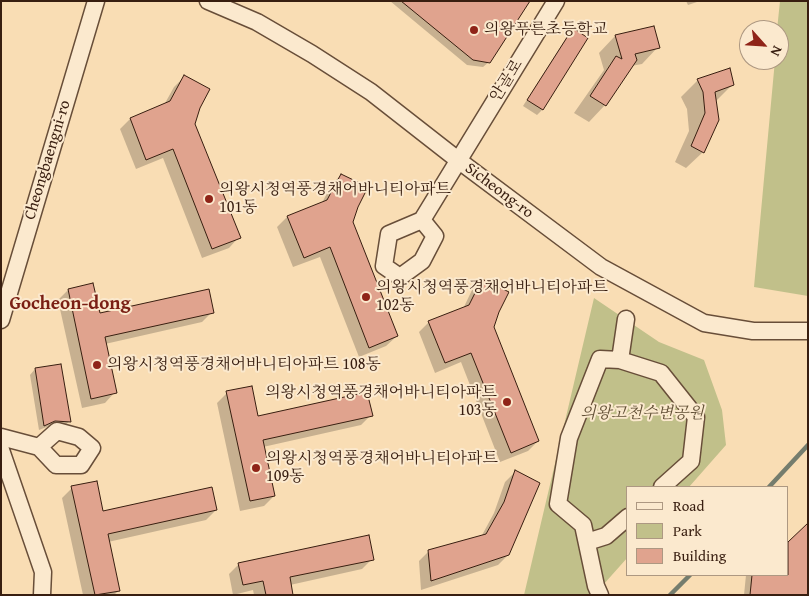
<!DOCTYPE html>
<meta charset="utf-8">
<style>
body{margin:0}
#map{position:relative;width:809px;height:596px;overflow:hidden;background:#f9ddb4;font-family:"Gentium Book Plus",serif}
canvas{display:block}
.frame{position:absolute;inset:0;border:2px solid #381e10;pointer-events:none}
.legend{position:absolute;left:626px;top:486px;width:162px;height:90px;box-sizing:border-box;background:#fbe9ce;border:1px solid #ad9882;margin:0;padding:6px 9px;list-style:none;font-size:15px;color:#381e10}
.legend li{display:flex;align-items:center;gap:10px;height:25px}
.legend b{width:25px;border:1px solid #ad9882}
.north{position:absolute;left:739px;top:20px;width:50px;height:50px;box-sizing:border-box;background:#fbe9ce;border:1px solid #ad9882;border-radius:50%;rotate:116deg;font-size:14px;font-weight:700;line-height:20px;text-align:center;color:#381e10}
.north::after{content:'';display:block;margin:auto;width:18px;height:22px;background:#8f2418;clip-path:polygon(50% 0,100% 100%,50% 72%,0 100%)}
</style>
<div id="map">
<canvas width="809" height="596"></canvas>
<div class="frame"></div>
<ul class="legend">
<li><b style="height:6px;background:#fbe9ce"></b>Road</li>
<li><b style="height:14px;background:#c1c08a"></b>Park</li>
<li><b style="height:14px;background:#e0a38e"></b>Building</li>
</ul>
<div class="north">N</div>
</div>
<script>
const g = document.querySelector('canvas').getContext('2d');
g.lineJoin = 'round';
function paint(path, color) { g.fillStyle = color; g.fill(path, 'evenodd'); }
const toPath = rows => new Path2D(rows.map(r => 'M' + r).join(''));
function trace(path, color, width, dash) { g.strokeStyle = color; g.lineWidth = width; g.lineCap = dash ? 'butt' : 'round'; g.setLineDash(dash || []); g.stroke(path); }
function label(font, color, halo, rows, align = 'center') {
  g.font = font + ' "Gentium Book Plus","Noto Serif KR",serif'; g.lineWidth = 4; g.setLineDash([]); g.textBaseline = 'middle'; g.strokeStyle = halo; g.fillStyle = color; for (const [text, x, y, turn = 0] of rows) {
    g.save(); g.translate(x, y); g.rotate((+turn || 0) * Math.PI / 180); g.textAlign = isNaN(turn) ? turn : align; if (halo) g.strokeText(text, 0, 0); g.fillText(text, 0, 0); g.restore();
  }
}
const green = toPath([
 [780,1,808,1,808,296,754,287,775,60,779,60,779,30,777,30],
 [594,298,659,342,704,360,722,410,726,445,689,487,628,487,628,557,595,594,524,595]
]);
const shadow = toPath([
 [390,1,528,1,489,62,483,67,467,65],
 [686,1,700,1,688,5],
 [654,27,658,47,642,64,631,66,605,105,589,122,574,113,604,70,599,53,615,36],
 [573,29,587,38,542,110,537,115,523,106,568,35],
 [184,77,199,108,194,124,239,237,229,248,202,258,163,158,136,169,120,129,130,119,164,105,174,87],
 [698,80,733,84,716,101,703,152,686,168,675,162,689,131,687,109,681,97],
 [341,175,352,222,397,336,386,346,359,357,320,257,293,267,277,227,287,217,322,203,331,185],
 [482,280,493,327,538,441,528,451,500,462,461,362,435,373,419,332,429,322,463,309,472,290],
 [68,290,99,315,212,312,202,322,105,344,115,392,105,403,82,408,58,300],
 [60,365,70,421,64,426,49,426,39,430,30,375,35,369],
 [227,393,257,418,371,415,361,425,263,447,274,496,264,506,240,511,217,403],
 [515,472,508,555,498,565,421,590,419,561,429,551,481,537,494,513,505,482],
 [72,488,102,512,216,510,206,520,108,542,119,590,114,595,83,595,62,498],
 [808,524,808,595,744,595,746,575,788,575,788,543],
 [372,559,362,569,290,585,292,595,254,595,253,590,233,595,229,574,239,564]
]);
const stream = toPath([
 [769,487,808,445],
 [670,595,690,575]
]);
const building = toPath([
 [401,1,530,1,490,63,473,60,401,1],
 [654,26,660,48,635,54,637,60,606,106,590,96,616,56,622,59,615,35,654,26],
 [573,28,588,38,543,110,527,100,573,28],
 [730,68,734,85,715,92,719,120,704,153,691,146,705,113,703,92,697,79,730,68],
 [184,75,210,89,200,108,195,124,241,238,212,249,173,149,146,160,130,118,170,101,184,75],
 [341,174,368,187,358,207,353,222,398,336,369,348,330,247,304,258,287,216,327,200,341,174],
 [482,279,509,292,499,312,494,327,539,441,511,453,471,353,445,363,428,321,469,305,482,279],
 [93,283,100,313,209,289,214,313,105,337,117,393,91,399,68,289,93,283],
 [61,364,71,422,55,421,44,426,35,368,61,364],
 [252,386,258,416,367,392,373,416,263,440,275,496,250,501,226,391,252,386],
 [515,470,540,483,509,555,431,581,428,550,486,534,504,502,515,470],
 [97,481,103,511,212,487,217,510,108,534,120,591,95,595,71,486,97,481],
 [808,523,808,595,750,595,752,575,788,575,788,542,808,523],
 [369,535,374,560,290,577,293,595,266,595,263,581,243,585,238,563,369,535]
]);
const minor = toPath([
 [208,1,257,22,312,54,371,92,458,160,601,267,704,323,753,331,808,331],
 [422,220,435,236,422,261,400,277,384,266,389,234,422,220,556,1],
 [1,320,96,1],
 [620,360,626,319],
 [1,437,39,447,56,465,81,465,92,448,79,437,57,431,39,447],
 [1,450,43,572,42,595],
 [587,542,606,536,628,517],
 [600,595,596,586,583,525,558,504,569,438,600,359,620,360,661,373,696,417,691,461,662,487]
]);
const markers = [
 [474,30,5,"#8f2418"],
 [209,199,5,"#8f2418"],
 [366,297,5,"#8f2418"],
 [97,365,5,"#8f2418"],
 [507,402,5,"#8f2418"],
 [256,468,5,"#8f2418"]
];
const poiNames = [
 ["의왕푸른초등학교",484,30],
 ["의왕시청역풍경채어바니티아파트",219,190],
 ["101동",219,208],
 ["의왕시청역풍경채어바니티아파트",376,288],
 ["102동",376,306],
 ["의왕시청역풍경채어바니티아파트 108동",107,365],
 ["의왕시청역풍경채어바니티아파트",497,393,"right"],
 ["103동",497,411,"right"],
 ["의왕시청역풍경채어바니티아파트",266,459],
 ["109동",266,477]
];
const streetNames = [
 ["안골로",507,81,-58],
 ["Cheongbaengni-ro",48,160,-73],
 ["Sicheong-ro",499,191,37]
];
const parkNames = [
 ["의왕고천수변공원",642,414]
];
const quarterNames = [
 ["Gocheon-dong",70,304]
];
paint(green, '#c1c08a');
paint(shadow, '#0003');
trace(stream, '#757d6e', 4.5);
paint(building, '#e0a38e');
trace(building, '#381e10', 1);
trace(minor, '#684e39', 19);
trace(minor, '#fbe9ce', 16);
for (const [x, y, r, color] of markers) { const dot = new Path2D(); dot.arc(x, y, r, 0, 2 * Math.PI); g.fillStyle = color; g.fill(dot); trace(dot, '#fbe9ce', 2); }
label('16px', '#381e10', '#fbe9ce', poiNames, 'left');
label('16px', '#381e10', '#fbe9ce', streetNames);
label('italic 16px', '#614f35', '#fbe9ce', parkNames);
label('bold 19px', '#7a1f14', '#fbe9ce', quarterNames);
</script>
